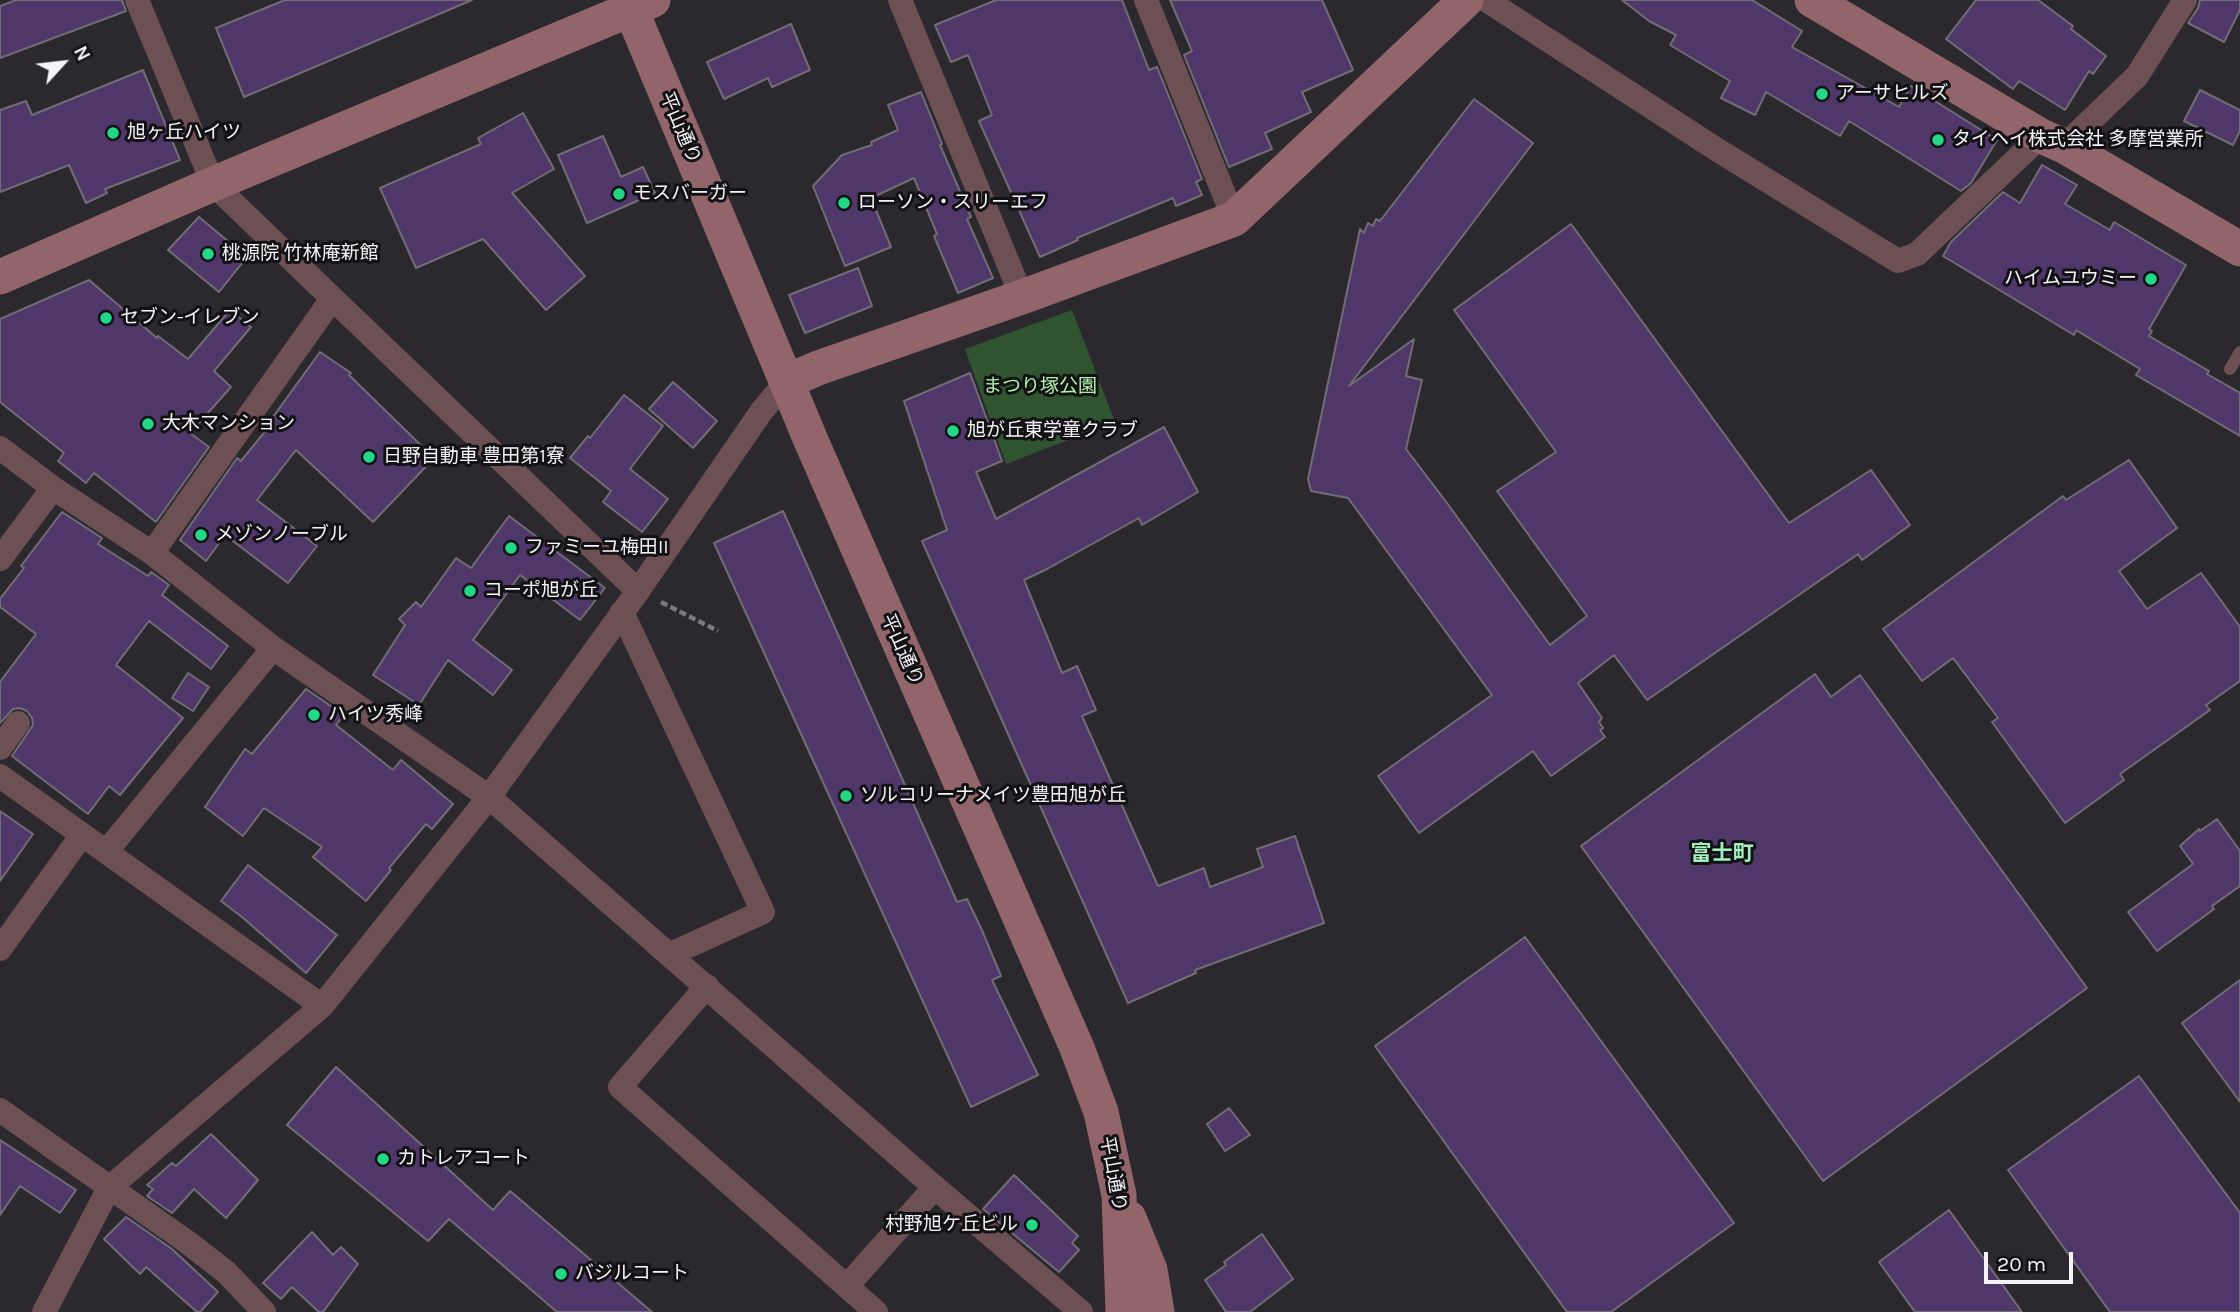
<!DOCTYPE html>
<meta charset="utf-8">
<style>
body{margin:0}
#map{position:relative;width:2240px;height:1312px;overflow:hidden;background:#2b282e;font-family:Karla,sans-serif}
canvas{display:block}
.north{position:absolute;left:28px;top:28px;width:70px;height:70px;-webkit-text-stroke:5px #121114;paint-order:stroke;rotate:63deg;font-size:19px;font-weight:700;line-height:28px;text-align:center;color:#f5f3f7}
.north::after{content:'';display:block;margin:auto;width:24px;height:32px;background:#f5f3f7;clip-path:polygon(50% 0,100% 100%,50% 72%,0 100%)}
.scale{position:absolute;left:1984px;top:1252px;width:89px;height:32px;box-sizing:border-box;border:4px solid #f5f3f7;border-top:0;padding-left:9px;font-size:21px;line-height:24px;white-space:nowrap;color:#f5f3f7;-webkit-text-stroke:5px #121114;paint-order:stroke}
</style>
<div id="map">
<canvas width="2240" height="1312"></canvas>
<div class="north">N</div>
<div class="scale">20 m</div>
</div>
<script>
const g = document.querySelector('canvas').getContext('2d');
g.lineJoin = 'round';
function paint(path, color) { g.fillStyle = color; g.fill(path, 'evenodd'); }
const toPath = rows => new Path2D(rows.map(r => 'M' + r).join(''));
function trace(path, color, width, dash) { g.strokeStyle = color; g.lineWidth = width; g.lineCap = dash ? 'butt' : 'round'; g.setLineDash(dash || []); g.stroke(path); }
function label(font, color, halo, rows, align = 'center') {
  g.font = font + ' Karla,"Noto Sans JP",sans-serif'; g.lineWidth = 6; g.setLineDash([]); g.textBaseline = 'middle'; g.strokeStyle = halo; g.fillStyle = color; for (const [text, x, y, turn = 0] of rows) {
    g.save(); g.translate(x, y); g.rotate((+turn || 0) * Math.PI / 180); g.textAlign = isNaN(turn) ? turn : align; if (halo) g.strokeText(text, 0, 0); g.fillText(text, 0, 0); g.restore();
  }
}
const green = toPath([
 [1072,310,1115,422,1006,464,965,349]
]);
const building = toPath([
 [16,0,122,0,126,11,0,58,0,6,16,0],
 [285,0,472,0,244,97,216,28,285,0],
 [996,0,1122,0,1149,70,1157,67,1202,179,1196,182,1202,195,1176,206,1173,198,1077,238,1078,240,1040,257,979,121,992,115,968,55,951,62,935,25,996,0],
 [1170,0,1322,0,1353,70,1302,92,1311,112,1265,133,1272,149,1229,167,1184,55,1192,51,1170,0],
 [1622,0,1752,0,1802,31,1792,47,1899,107,1911,86,1997,140,1971,183,1961,191,1849,121,1840,136,1766,92,1755,115,1721,98,1730,81,1670,45,1676,35,1649,21,1622,0],
 [1976,0,2038,0,2073,26,2071,29,2106,56,2093,74,2089,71,2065,110,2019,81,2013,89,1946,39,1976,0],
 [2200,0,2240,0,2240,10,2224,42,2188,23,2198,8,2200,0],
 [791,24,810,70,772,87,768,78,724,99,707,62,791,24],
 [143,70,180,160,105,189,107,193,86,203,69,165,0,192,0,110,26,101,32,115,143,70],
 [2200,90,2240,110,2240,131,2233,145,2184,121,2200,90],
 [921,92,942,144,940,145,971,217,967,219,993,278,958,293,934,236,937,234,914,178,871,198,891,247,845,266,813,186,842,155,872,145,871,142,898,130,888,105,921,92],
 [1474,99,1533,143,1349,386,1414,339,1406,376,1422,380,1406,449,1447,503,1550,645,1587,616,1497,491,1556,452,1454,310,1571,224,1789,523,1871,470,1910,525,1862,560,1858,554,1647,700,1614,655,1578,683,1602,718,1599,722,1603,728,1600,730,1605,737,1551,776,1533,751,1419,833,1378,776,1492,695,1348,498,1311,491,1308,479,1360,229,1364,233,1368,223,1373,226,1376,219,1380,221,1474,99],
 [523,113,554,169,512,193,585,276,546,310,483,239,416,268,380,188,481,144,478,138,523,113],
 [603,136,621,177,643,167,655,193,587,223,558,155,603,136],
 [2042,165,2077,185,2065,204,2110,230,2114,222,2186,265,2149,329,2152,331,2149,336,2209,371,2207,374,2240,393,2240,436,2136,375,2140,369,2076,330,2074,335,1943,256,1951,242,2003,192,2020,203,2042,165],
 [199,217,247,257,219,292,168,250,199,217],
 [858,268,872,306,805,333,789,295,858,268],
 [89,280,157,338,158,336,188,359,230,310,251,327,214,371,231,387,190,433,209,447,156,522,94,473,86,483,58,461,64,453,0,402,0,319,89,280],
 [320,352,351,373,349,375,434,458,373,522,296,450,257,500,317,546,288,583,225,535,206,561,180,540,237,458,241,461,272,423,270,421,320,352],
 [970,373,1002,461,976,472,996,519,1164,427,1198,492,1142,525,1139,518,1047,569,1024,580,1062,673,1077,666,1096,710,1082,716,1158,886,1204,868,1210,887,1263,867,1257,849,1295,836,1324,923,1195,970,1196,973,1128,1003,922,541,947,530,904,401,970,373],
 [673,382,717,421,693,448,649,409,673,382],
 [624,395,663,426,630,469,668,499,642,532,603,502,611,491,570,458,588,436,590,438,624,395],
 [2129,460,2177,528,2119,571,2147,609,2201,573,2240,627,2240,681,2206,705,2210,710,2120,774,2124,780,2065,823,1992,722,1998,718,1953,658,1922,681,1883,629,2063,496,2066,500,2129,460],
 [783,511,957,902,967,899,981,928,1001,976,992,980,1038,1075,971,1107,714,543,783,511],
 [62,512,102,538,98,544,148,576,151,572,169,585,162,595,228,646,211,669,149,621,116,665,183,718,120,795,109,786,88,814,12,756,33,725,32,718,27,711,20,708,13,709,0,723,0,682,36,634,0,607,0,599,24,568,21,566,62,512],
 [509,516,605,588,580,620,520,575,473,640,512,670,493,695,448,660,419,705,373,675,405,625,399,619,416,602,421,607,456,558,471,568,509,516],
 [188,673,209,687,193,711,172,698,188,673],
 [1815,674,1831,697,1860,675,2087,988,1823,1181,1581,846,1815,674],
 [306,689,344,715,336,725,393,770,401,760,453,804,432,829,426,824,389,868,391,870,366,901,313,857,322,847,264,808,243,836,205,807,245,749,252,754,306,689],
 [0,811,33,834,0,881,0,811],
 [2217,819,2240,851,2240,886,2212,906,2214,909,2157,951,2128,912,2193,864,2180,846,2199,829,2200,831,2217,819],
 [248,865,337,935,306,973,242,917,221,901,248,865],
 [1525,937,1734,1223,1611,1312,1567,1312,1375,1046,1525,937],
 [2240,980,2240,1102,2182,1023,2240,980],
 [336,1067,493,1210,510,1191,652,1312,557,1312,449,1219,428,1241,287,1125,336,1067],
 [2139,1076,2240,1213,2240,1312,2110,1312,2008,1170,2139,1076],
 [1229,1108,1250,1135,1225,1151,1207,1124,1229,1108],
 [211,1134,258,1180,226,1218,194,1189,172,1213,147,1196,153,1189,147,1185,172,1163,176,1166,211,1134],
 [0,1140,76,1190,60,1213,20,1186,0,1215,0,1140],
 [1014,1175,1078,1236,1072,1243,1079,1250,1059,1272,983,1209,1014,1175],
 [1949,1210,2022,1312,1915,1312,1879,1262,1949,1210],
 [126,1217,172,1249,218,1292,200,1312,197,1312,146,1267,140,1274,104,1239,126,1217],
 [312,1232,333,1255,341,1247,358,1264,323,1312,319,1312,292,1287,281,1299,263,1283,312,1232],
 [1262,1234,1293,1279,1250,1312,1226,1312,1205,1280,1226,1265,1224,1262,1262,1234]
]);
const path = toPath([
 [661,602,718,631]
]);
const lane = toPath([
 [2230,369,2240,352]
]);
const street = toPath([
 [137,0,213,184,638,591],
 [900,0,1022,297],
 [1146,0,1234,219],
 [1486,0,1716,149,1898,261,1917,254,2041,136],
 [2064,146,2137,76,2185,0],
 [0,448,53,488,152,553,273,648,489,797,931,1184,1081,1312],
 [152,553,332,299],
 [0,559,53,488],
 [622,612,763,912,671,954],
 [0,748,18,723],
 [0,776,322,1006],
 [106,852,273,648],
 [0,949,82,835],
 [707,986,620,1087,876,1312],
 [0,1110,190,1244,227,1273,264,1312],
 [847,1286,935,1187],
 [44,1312,109,1188,322,1006,489,797,638,591,761,412,786,382]
]);
const secondary = toPath([
 [627,0,812,443,1077,1048,1101,1112,1119,1195,1123,1312],
 [1812,0,2041,136,2064,146,2240,249],
 [0,277,213,184,653,0],
 [786,382,818,368,1022,297,1234,219,1466,0],
 [1129,1218,1150,1270,1157,1312]
]);
const markers = [
 [1822,94,7,"#21d887"],
 [113,133,7,"#21d887"],
 [1938,140,7,"#21d887"],
 [619,194,7,"#21d887"],
 [844,203,7,"#21d887"],
 [208,254,7,"#21d887"],
 [2151,279,7,"#21d887"],
 [106,318,7,"#21d887"],
 [148,424,7,"#21d887"],
 [953,431,7,"#21d887"],
 [369,457,7,"#21d887"],
 [201,535,7,"#21d887"],
 [511,548,7,"#21d887"],
 [470,591,7,"#21d887"],
 [314,715,7,"#21d887"],
 [846,796,7,"#21d887"],
 [383,1159,7,"#21d887"],
 [1032,1225,7,"#21d887"],
 [561,1274,7,"#21d887"]
];
const poiNames = [
 ["アーサヒルズ",1836,94],
 ["旭ヶ丘ハイツ",127,133],
 ["タイヘイ株式会社 多摩営業所",1952,140],
 ["モスバーガー",633,194],
 ["ローソン・スリーエフ",858,203],
 ["桃源院 竹林庵新館",222,254],
 ["ハイムユウミー",2137,279,"right"],
 ["セブン-イレブン",120,318],
 ["大木マンション",162,424],
 ["旭が丘東学童クラブ",967,431],
 ["日野自動車 豊田第1寮",383,457],
 ["メゾンノーブル",215,535],
 ["ファミーユ梅田II",525,548],
 ["コーポ旭が丘",484,591],
 ["ハイツ秀峰",328,715],
 ["ソルコリーナメイツ豊田旭が丘",860,796],
 ["カトレアコート",397,1159],
 ["村野旭ケ丘ビル",1018,1225,"right"],
 ["バジルコート",575,1274]
];
const streetNames = [
 ["平山通り",680,128,67],
 ["平山通り",902,650,66],
 ["平山通り",1113,1174,80]
];
const parkNames = [
 ["まつり塚公園",1040,387]
];
const neighbourhoodNames = [
 ["富士町",1722,854]
];
paint(green, '#315430');
paint(building, '#4f376a');
trace(building, '#706d74', 2);
trace(path, '#7b797e', 4.5, [7, 3.5]);
trace(lane, '#6c5054', 12);
trace(street, '#6c5054', 24);
trace(secondary, '#92656b', 35);
for (const [x, y, r, color] of markers) { const dot = new Path2D(); dot.arc(x, y, r, 0, 2 * Math.PI); g.fillStyle = color; g.fill(dot); trace(dot, '#121114', 2.5); }
label('19px', '#f5f3f7', '#121114', poiNames, 'left');
label('19px', '#f5f3f7', '#121114', streetNames);
label('19px', '#aff2ac', '#121114', parkNames);
label('bold 21px', '#a2efc0', '#121114', neighbourhoodNames);
</script>
